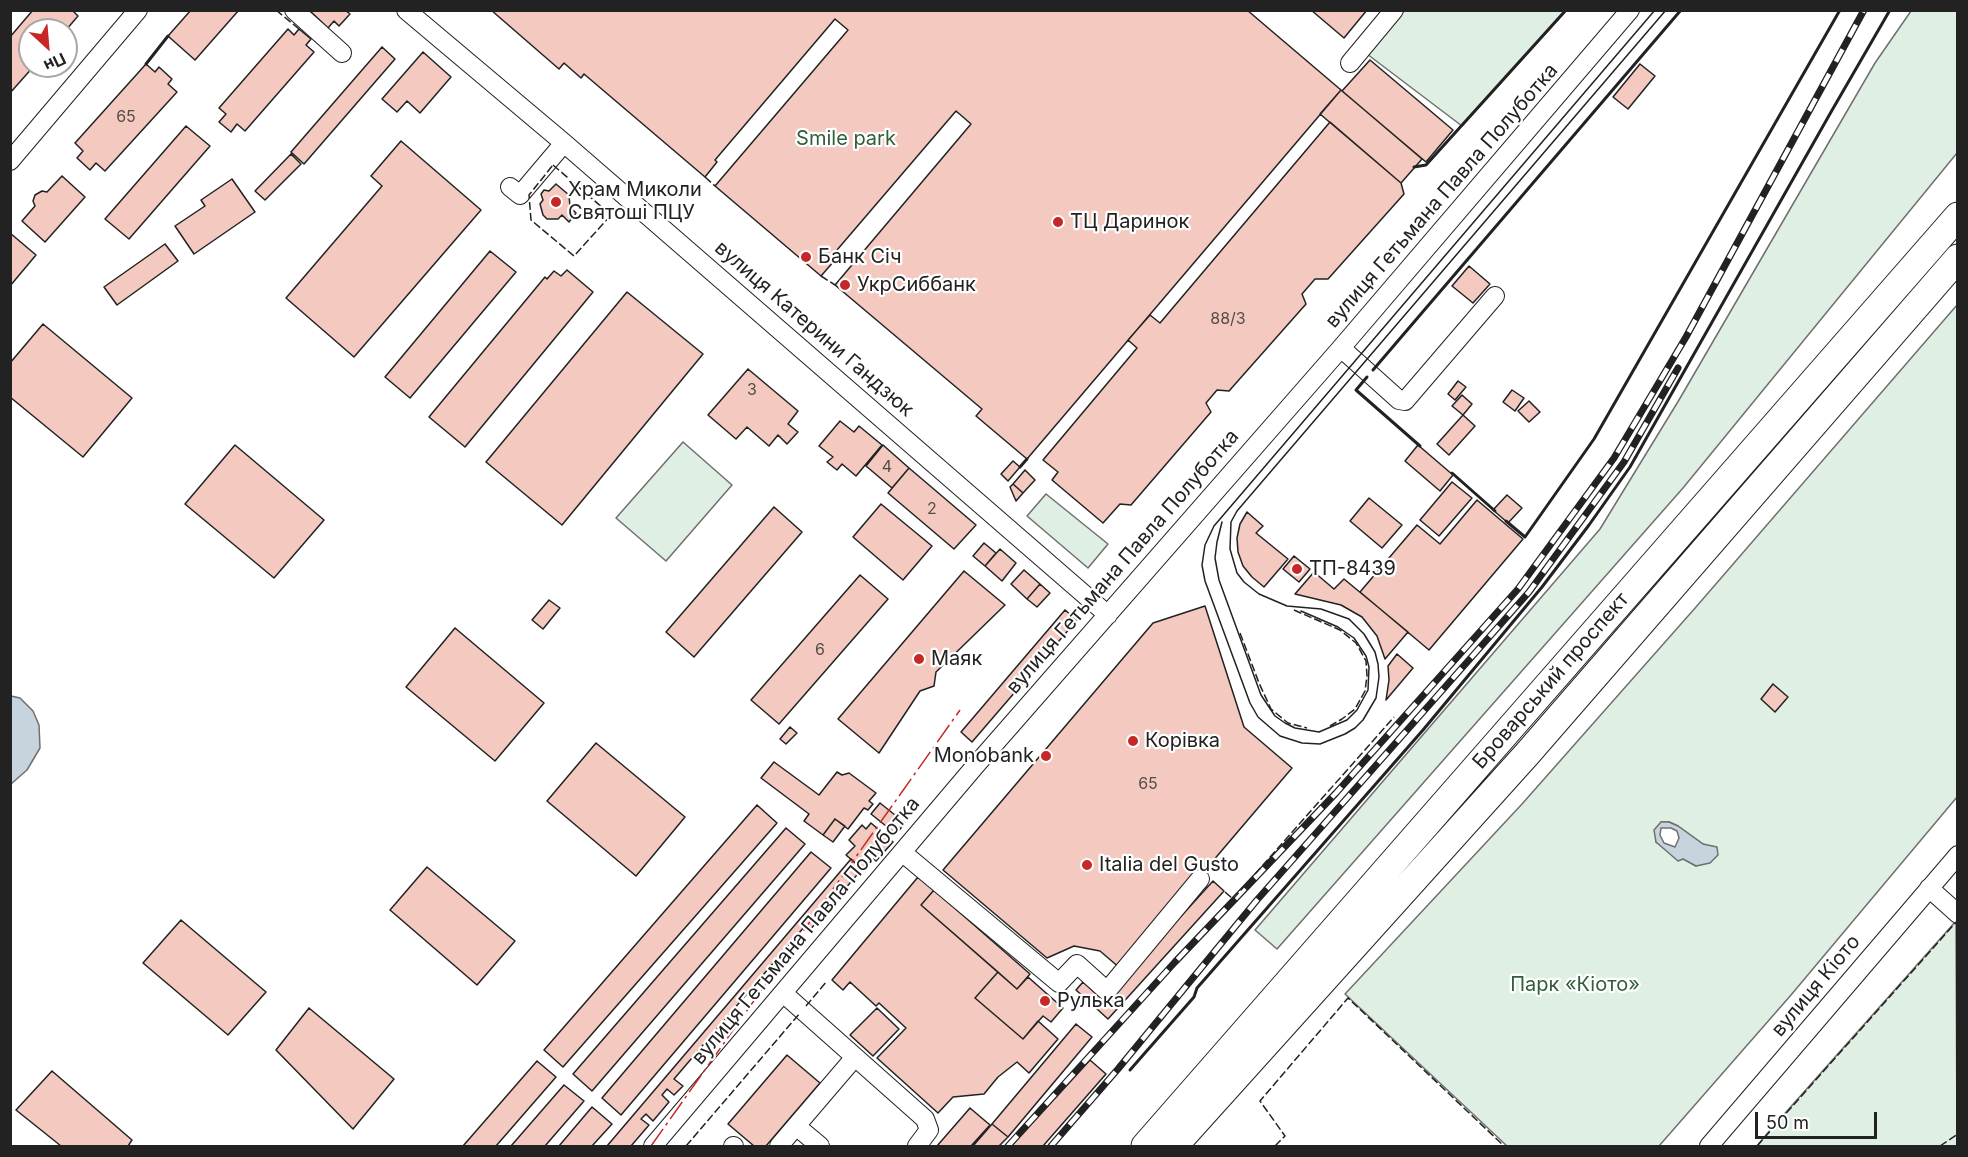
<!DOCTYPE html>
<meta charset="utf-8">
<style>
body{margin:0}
#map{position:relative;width:1968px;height:1157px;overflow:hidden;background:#fff;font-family:Inter,sans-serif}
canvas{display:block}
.frame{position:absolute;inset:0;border:12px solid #222;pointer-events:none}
.north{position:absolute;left:18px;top:18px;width:60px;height:60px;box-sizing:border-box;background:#fff;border:2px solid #a7a7a7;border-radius:50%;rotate:154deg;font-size:16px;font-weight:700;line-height:24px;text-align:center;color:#222}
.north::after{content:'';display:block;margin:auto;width:21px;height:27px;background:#c62828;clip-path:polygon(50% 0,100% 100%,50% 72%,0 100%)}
.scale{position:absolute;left:1755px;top:1112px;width:122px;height:27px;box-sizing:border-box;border:3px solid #222;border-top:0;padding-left:8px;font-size:18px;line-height:21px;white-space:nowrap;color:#222;-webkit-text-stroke:4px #fff;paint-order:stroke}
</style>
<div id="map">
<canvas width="1968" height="1157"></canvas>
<div class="frame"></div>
<div class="north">Пн</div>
<div class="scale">50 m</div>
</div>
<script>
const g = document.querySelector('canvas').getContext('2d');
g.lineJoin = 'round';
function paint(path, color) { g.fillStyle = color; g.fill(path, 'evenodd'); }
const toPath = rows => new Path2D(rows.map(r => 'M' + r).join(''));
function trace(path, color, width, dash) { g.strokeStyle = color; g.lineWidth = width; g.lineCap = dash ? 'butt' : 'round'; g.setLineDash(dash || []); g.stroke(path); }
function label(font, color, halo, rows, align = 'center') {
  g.font = font + ' Inter,sans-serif'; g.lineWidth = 4.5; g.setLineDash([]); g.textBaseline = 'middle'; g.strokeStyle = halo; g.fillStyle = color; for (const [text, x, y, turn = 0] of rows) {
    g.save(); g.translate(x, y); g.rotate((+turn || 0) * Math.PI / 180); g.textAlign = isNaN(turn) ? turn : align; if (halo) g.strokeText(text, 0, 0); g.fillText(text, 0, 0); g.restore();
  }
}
const green = toPath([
 [1404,11,1566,11,1462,126,1367,54,1404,11],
 [1911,11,1957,11,1957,153,1683,488,1277,949,1255,930,1600,529,1679,400,1875,63,1911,11],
 [1957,305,1957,797,1791,995,1659,1146,1507,1146,1345,994,1522,804,1696,607,1957,305],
 [1661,822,1669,822,1678,826,1703,844,1696,866,1656,842,1661,822],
 [683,442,732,485,666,561,616,518,683,442],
 [1046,494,1108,544,1088,568,1027,516,1046,494],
 [1956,921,1957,1146,1757,1146,1771,1129,1956,921]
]);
const water = toPath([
 [11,696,20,698,33,711,39,725,40,748,27,770,11,784,11,696],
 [1661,822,1669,822,1678,826,1703,844,1717,847,1718,855,1710,863,1696,866,1683,859,1678,861,1656,842,1654,830,1661,822],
 [1661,828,1671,828,1677,831,1679,838,1675,847,1664,843,1660,835,1661,828]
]);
const building = toPath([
 [33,10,72,10,78,16,66,30,30,30,30,66,34,66,10,93,10,37,33,10],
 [191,10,239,10,195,60,168,36,191,10],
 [309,10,345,10,350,14,339,26,334,21,328,28,309,10],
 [491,10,1247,10,1341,90,1027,459,976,416,982,409,835,285,971,124,963,117,956,111,831,257,835,260,821,276,715,186,848,30,835,19,715,160,717,162,705,177,584,74,581,78,564,63,559,69,491,10],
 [1311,10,1367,10,1344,38,1311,10],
 [288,29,294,35,299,29,311,39,306,45,314,52,245,131,237,124,231,132,219,122,226,114,219,108,288,29],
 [382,47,395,59,304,164,291,152,382,47],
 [423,52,451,77,420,113,407,101,397,112,382,99,423,52],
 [1370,60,1453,130,1426,162,1342,91,1370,60],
 [146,64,155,72,159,67,172,79,168,84,177,92,105,171,96,163,90,170,77,158,83,151,75,143,146,64],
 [1640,64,1655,76,1628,109,1613,97,1640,64],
 [1341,90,1422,159,1401,183,1320,114,1341,90],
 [1330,122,1401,183,1404,194,1328,279,1315,279,1302,294,1306,304,1229,391,1217,390,1206,403,1211,412,1131,505,1120,504,1103,523,1052,480,1058,472,1043,460,1137,348,1128,340,1150,315,1160,323,1330,122],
 [186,126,210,146,129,239,105,219,186,126],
 [401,141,481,210,354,357,286,298,382,186,371,176,401,141],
 [291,154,301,164,265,200,255,191,291,154],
 [62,176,85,197,45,242,22,221,35,206,33,201,35,195,42,191,47,192,62,176],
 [232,179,255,212,194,254,175,226,205,206,201,200,232,179],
 [556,184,569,195,570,207,576,213,569,222,562,215,558,219,547,219,543,215,540,204,543,200,541,194,544,190,549,191,556,184],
 [10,233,36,255,10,286,10,233],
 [165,244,178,261,117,305,104,287,165,244],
 [490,251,516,272,410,398,385,377,490,251],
 [1469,266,1490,284,1473,303,1452,286,1469,266],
 [567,270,593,292,465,447,429,417,545,277,547,279,554,271,561,276,567,270],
 [627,292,703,354,562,525,486,462,627,292],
 [43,324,132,398,83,457,10,397,10,363,43,324],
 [748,369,798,411,788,424,798,432,787,444,778,435,769,446,747,427,736,439,708,415,748,369],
 [1458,381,1466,387,1455,400,1448,394,1458,381],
 [1512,390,1524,398,1515,411,1503,402,1512,390],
 [1462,395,1472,404,1463,415,1452,406,1462,395],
 [1529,401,1540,412,1529,422,1518,411,1529,401],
 [1463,415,1475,426,1449,455,1437,444,1463,415],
 [840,421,854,432,859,426,882,445,856,476,842,464,837,470,827,462,833,457,819,446,840,421],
 [235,445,324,520,274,578,185,504,235,445],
 [883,445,909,468,892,488,866,466,883,445],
 [1418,445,1453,475,1440,491,1405,461,1418,445],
 [1013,461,1020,467,1008,481,1001,474,1013,461],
 [909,468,976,525,954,549,888,493,909,468],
 [1025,470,1035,480,1023,493,1013,484,1025,470],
 [1452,482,1472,498,1439,536,1420,520,1452,482],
 [1013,484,1023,493,1016,501,1010,487,1013,484],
 [1507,495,1522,508,1508,523,1493,510,1507,495],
 [1369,498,1402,525,1382,548,1350,521,1369,498],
 [1477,500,1523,539,1429,650,1360,592,1417,525,1440,544,1477,500],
 [881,504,932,546,903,580,853,537,881,504],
 [774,507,802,532,694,657,666,632,774,507],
 [1247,512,1263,526,1256,533,1288,559,1264,587,1252,577,1243,566,1238,552,1237,538,1240,524,1247,512],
 [984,543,996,553,985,566,973,556,984,543],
 [1000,549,1016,563,1002,581,985,566,1000,549],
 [1294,556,1310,569,1299,582,1283,569,1294,556],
 [1024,570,1040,584,1027,599,1011,584,1024,570],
 [964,571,1005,605,936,672,934,686,920,691,879,753,838,719,964,571],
 [1314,572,1334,589,1344,579,1408,632,1385,659,1377,636,1362,617,1341,605,1295,594,1314,572],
 [860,575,888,599,779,724,751,700,860,575],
 [1040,584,1050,593,1037,607,1027,599,1040,584],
 [549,600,560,608,543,629,532,620,549,600],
 [1205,606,1244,727,1292,768,1121,969,1100,951,1074,946,1047,958,943,870,1153,623,1205,606],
 [1065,610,1077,620,972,742,961,732,1065,610],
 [455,628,544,703,495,761,406,687,455,628],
 [1397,654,1413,668,1386,700,1389,680,1388,666,1397,654],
 [1773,684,1788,697,1775,712,1761,699,1773,684],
 [790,727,797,733,786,744,780,739,790,727],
 [596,743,685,817,636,876,547,801,596,743],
 [774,762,819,795,837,772,842,775,849,773,876,793,869,801,873,804,868,810,864,808,848,829,835,819,823,835,804,821,809,814,761,778,774,762],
 [880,803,905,823,896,834,871,814,880,803],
 [757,805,777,823,563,1067,544,1050,757,805],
 [835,819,845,826,833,842,823,835,835,819],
 [871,823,893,842,876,861,872,857,862,869,846,855,855,846,849,840,862,825,866,829,871,823],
 [786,828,805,844,592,1091,573,1074,786,828],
 [811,852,831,868,621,1115,602,1098,811,852],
 [851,859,862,869,809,931,805,926,674,1079,683,1086,674,1095,667,1089,662,1095,669,1102,653,1121,646,1114,641,1119,649,1125,631,1146,607,1146,851,859],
 [427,867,515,941,477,985,390,910,427,867],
 [918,877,934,890,921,905,998,972,975,998,1023,1039,1038,1021,1058,1039,1029,1073,1017,1062,998,1077,984,1094,953,1097,938,1113,877,1058,906,1028,879,1003,876,1006,850,982,843,990,832,980,918,877],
 [1213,881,1224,891,1108,1019,1076,990,1083,982,1104,1001,1213,881],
 [934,890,1030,974,1017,989,921,905,934,890],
 [181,920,266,992,228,1035,143,963,181,920],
 [998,972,1017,989,1028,977,1063,1008,1051,1022,1043,1016,1023,1039,975,998,998,972],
 [309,1008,394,1079,353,1129,276,1050,309,1008],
 [877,1008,899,1029,873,1056,850,1035,877,1008],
 [1076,1024,1092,1037,1008,1137,992,1124,1076,1024],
 [787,1055,820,1083,766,1146,754,1146,728,1124,787,1055],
 [1090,1060,1106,1074,1043,1146,1011,1146,1090,1060],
 [537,1061,556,1077,496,1146,463,1146,537,1061],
 [52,1071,132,1140,128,1146,61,1146,16,1110,52,1071],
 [564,1085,584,1101,545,1146,511,1146,564,1085],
 [592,1107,612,1124,592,1146,559,1146,592,1107],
 [970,1108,990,1125,971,1146,937,1146,970,1108],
 [992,1124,1008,1137,999,1146,973,1146,992,1124]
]);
const minor = toPath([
 [294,10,342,53],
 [406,10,564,143,1108,615],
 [1350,63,1394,10],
 [10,161,138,10],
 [510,187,520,195,564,143],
 [1341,348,1399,400,1405,401,1495,296],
 [903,853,1059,983,1077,964,1107,991,1200,879],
 [1929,888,1958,914],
 [783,993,925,1119,929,1130,917,1146],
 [796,1126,855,1057],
 [653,1146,976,765,1341,348,1630,10],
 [733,1146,734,1146],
 [779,1146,796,1126,820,1146],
 [1709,1146,1958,855]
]);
const highway = toPath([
 [1145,1146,1958,216],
 [1174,1146,1528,753,1958,258]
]);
const tram = toPath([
 [1655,10,1214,526,1205,545,1202,565,1205,581,1250,703,1258,717,1280,736,1302,743,1320,744,1345,734,1355,728,1363,720,1376,698,1379,677,1378,664,1375,652,1364,634,1349,619,1321,609,1287,606,1259,594,1244,582,1237,573,1230,549,1231,522,1237,511,1666,10],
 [1222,522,1217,542,1215,558,1219,580,1261,695,1275,716,1285,723,1295,728,1319,732,1347,720,1357,710,1368,690,1369,667,1366,656,1354,638,1338,627,1301,611]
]);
const rail = toPath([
 [1008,1146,1175,962,1336,793,1518,589,1614,458,1686,337,1864,10],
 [1051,1146,1118,1069,1257,900,1529,592,1624,462,1678,368]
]);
const fence = toPath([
 [276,10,299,29],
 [553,165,611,215,574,256,531,220,529,195,553,165],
 [705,177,715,186],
 [821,276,835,285],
 [1294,610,1340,630,1356,643,1366,661,1367,676,1365,691,1355,709,1342,719,1330,726],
 [1240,633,1259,683,1271,709,1288,723,1307,728],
 [1225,892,1233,899,1394,717],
 [806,1006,827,981],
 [686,1146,800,1013],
 [1275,1146,1285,1136,1260,1101,1348,998,1504,1146],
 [1757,1146,1958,920],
 [1940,1146,1958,1134]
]);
const wall = toPath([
 [146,64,168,36],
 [1414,167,1426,165,1566,10],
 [1373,370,1681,10],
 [1367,377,1356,390,1420,446],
 [1020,467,1027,459],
 [1452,473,1495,511],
 [1506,521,1525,537,1594,439,1840,10],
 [1130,1070,1194,997,1197,988,1423,730,1542,587,1589,525,1630,467,1831,112,1890,10]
]);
const power = toPath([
 [651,1146,960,710]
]);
const markers = [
 [556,202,6,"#c62828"],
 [1058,222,6,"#c62828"],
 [806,257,6,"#c62828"],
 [845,285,6,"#c62828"],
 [1297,569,6,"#c62828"],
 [919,659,6,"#c62828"],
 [1133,741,6,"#c62828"],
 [1046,756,6,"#c62828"],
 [1087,865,6,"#c62828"],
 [1045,1001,6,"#c62828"]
];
const numberNames = [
 ["65",126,117],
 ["88/3",1228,319],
 ["3",752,390],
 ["4",887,467],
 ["2",932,509],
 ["6",820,650],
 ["65",1148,784]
];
const parkNames = [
 ["Smile park",846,139],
 ["Парк «Кіото»",1575,985]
];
const poiNames = [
 ["Храм Миколи",568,190],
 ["Святоші ПЦУ",568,213],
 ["ТЦ Даринок",1070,222],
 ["Банк Січ",818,257],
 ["УкрСиббанк",857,285],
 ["ТП-8439",1309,569],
 ["Маяк",931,659],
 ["Корівка",1145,741],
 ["Monobank",1034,756,"right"],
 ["Italia del Gusto",1099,865],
 ["Рулька",1057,1001]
];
const streetNames = [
 ["вулиця Гетьмана Павла Полуботка",1442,196,-49],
 ["вулиця Катерини Гандзюк",814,329,41],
 ["вулиця Гетьмана Павла Полуботка",1123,562,-49],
 ["Броварський проспект",1551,681,-49],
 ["вулиця Гетьмана Павла Полуботка",806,931,-50],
 ["вулиця Кіото",1816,986,-50]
];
paint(green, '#e0efe3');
trace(green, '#6f6f6f', 1.5);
paint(water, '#c7d3dd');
trace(water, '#6f6f6f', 1.5);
paint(building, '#f3c9c0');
trace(building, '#222', 1.5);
trace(minor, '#222', 20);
trace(highway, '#222', 29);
trace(minor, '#fff', 18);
trace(highway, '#fff', 27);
trace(tram, '#222', 1.5);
trace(rail, '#222', 7);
trace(rail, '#fff', 4.5, [14]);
trace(fence, '#222', 1.5, [8, 3]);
trace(wall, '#222', 3);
trace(power, '#c62828', 1.5, [21, 4.5, 3, 4.5]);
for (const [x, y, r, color] of markers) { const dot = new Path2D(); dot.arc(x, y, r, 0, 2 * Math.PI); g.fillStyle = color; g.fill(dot); trace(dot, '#fff', 2); }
label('16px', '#564c4a', null, numberNames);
label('20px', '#2f5e38', '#fff', parkNames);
label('20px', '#222', '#fff', poiNames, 'left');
label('20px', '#222', '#fff', streetNames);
</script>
